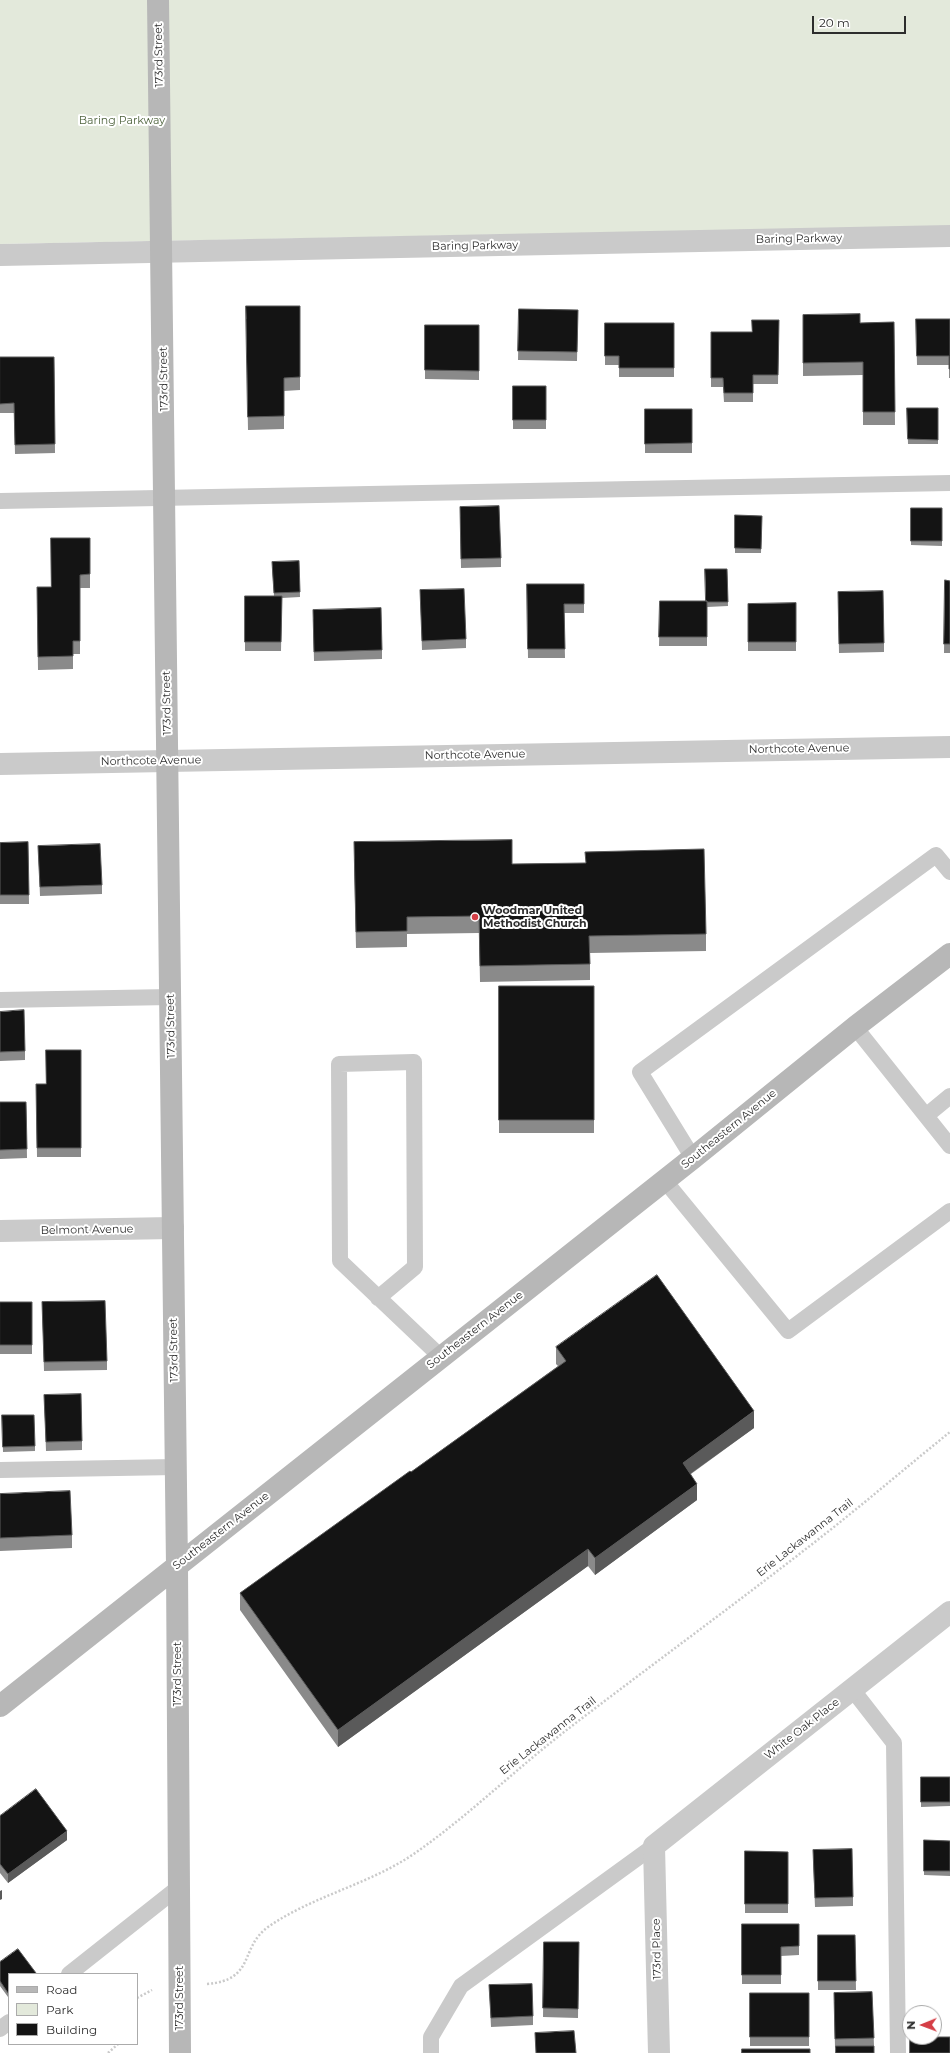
<!DOCTYPE html>
<style>
body{margin:0}
#map{position:relative;width:950px;height:2053px;overflow:hidden;background:#fff;font-family:Montserrat,sans-serif}
canvas{display:block}
.legend{position:absolute;left:8px;top:1973px;width:130px;height:72px;box-sizing:border-box;background:#fff;border:1px solid #ababab;margin:0;padding:5px 7px;list-style:none;font-size:12px;color:#2d2d2d}
.legend li{display:flex;align-items:center;gap:8px;height:20px}
.legend b{width:20px;border:1px solid #ababab}
.north{position:absolute;left:902px;top:2005px;width:40px;height:40px;box-sizing:border-box;background:#fff;border:1px solid #ababab;border-radius:50%;rotate:269deg;font-size:11px;font-weight:700;line-height:16px;text-align:center;color:#2d2d2d}
.north::after{content:'';display:block;margin:auto;width:14px;height:18px;background:#d53e46;clip-path:polygon(50% 0,100% 100%,50% 72%,0 100%)}
.scale{position:absolute;left:812px;top:16px;width:94px;height:18px;box-sizing:border-box;border:2px solid #2d2d2d;border-top:0;padding-left:5px;font-size:12px;line-height:14px;white-space:nowrap;color:#2d2d2d;-webkit-text-stroke:3px #fff;paint-order:stroke}
</style>
<div id="map">
<canvas width="950" height="2053"></canvas>
<ul class="legend">
<li><b style="height:5px;background:#b7b7b7"></b>Road</li>
<li><b style="height:11px;background:#e3e9db"></b>Park</li>
<li><b style="height:11px;background:#141414"></b>Building</li>
</ul>
<div class="north">N</div>
<div class="scale">20 m</div>
</div>
<script>
const ctx = document.querySelector('canvas').getContext('2d');
ctx.lineJoin = 'round';
function fillPath(path, color) {
  ctx.fillStyle = color;
  ctx.fill(path, 'evenodd');
}
function trace(path, color, width, dash) {
  ctx.strokeStyle = color;
  ctx.lineWidth = width;
  ctx.lineCap = dash ? 'butt' : 'round';
  ctx.setLineDash(dash || []);
  ctx.stroke(path);
}
function write(font, color, halo, rows, align = 'center') {
  ctx.font = font + ' Montserrat,sans-serif';
  ctx.lineWidth = 4;
  ctx.setLineDash([]);
  ctx.textBaseline = 'middle';
  ctx.strokeStyle = halo;
  ctx.fillStyle = color;
  for (const [text, x, y, turn = 0] of rows) {
    ctx.save();
    ctx.translate(x, y);
    ctx.rotate((+turn || 0) * Math.PI / 180);
    ctx.textAlign = isNaN(turn) ? turn : align;
    if (halo) ctx.strokeText(text, 0, 0);
    ctx.fillText(text, 0, 0);
    ctx.restore();
  }
}
fillPath(new Path2D(`
 M0,0H950V226L0,244Z`), '#e3e9db');
trace(new Path2D(`
 M207,1984C256,1980 239,1948 268,1927C314,1895 372,1884 418,1851C469,1815 515,1770 564,1732C646,1669 730,1608 811,1545C859,1508 904,1469 950,1432
 M137,1998L152,1990
 M108,2053L118,2044`), '#cacaca', 2.5, [2, 2]);
trace(new Path2D(`
 M0,501L950,483
 M0,1000L171,997
 M855,1027L950,1146
 M927,1115L950,1096
 M693,1158L640,1072L936,855L950,872
 M665,1181L788,1331L950,1211
 M378,1298L415,1267L414,1062L339,1064L340,1261L441,1357
 M0,1470L176,1467
 M852,1689L894,1743L898,2053
 M69,1974L179,1887
 M0,2029L9,2022
 M431,2053V2037L461,1986L654,1846`), '#cacaca', 16);
trace(new Path2D(`
 M0,255L950,236
 M0,764L950,747
 M0,1231L173,1228
 M659,2053L654,1846L950,1612`), '#cacaca', 22);
trace(new Path2D(`
 M158,0L177,1566L180,2053
 M0,1706L693,1158L855,1027L950,954`), '#b7b7b7', 22);
fillPath(new Path2D(`
 M300,306V390L284,391V429L248,430L246,319Z
 M519,309L578,310L577,361L518,360Z
 M803,315L860,323L894,322L895,425H863V375L803,376Z
 M916,319H950V378H949V365H917Z
 M779,320L778,384H753V402H724L723,387H711V332H752Z
 M605,323H674V377H619V365H605Z
 M425,325H479V380L425,379Z
 M0,357H54L55,453L15,454L14,413H0Z
 M513,386H546V429H513Z
 M907,408H938V444H908Z
 M645,409H692V453H645Z
 M911,508H942V546L911,545Z
 M735,515L762,516L761,553H735Z
 M460,516L501,558V567L461,568Z
 M90,538V588H80V654H73V669L38,670L37,587H51Z
 M299,561L300,597L282,598L281,651H245V596H274L272,567Z
 M727,569L728,606L707,607V646H659L660,601H706Z
 M945,580L950,581V653H944Z
 M527,584H584V613H564L565,658H528Z
 M420,590L466,639V648L422,650Z
 M838,601L884,643V652L839,653Z
 M796,603V651H748V604Z
 M313,619L382,650V659L314,661Z
 M28,842L29,904H0V843Z
 M38,846L102,885V894L40,896Z
 M354,859L512,864L706,934V951L590,953V980L480,982L479,933L407,934V947L356,948Z
 M499,986H594V1133H499Z
 M0,1012L25,1051V1060L0,1061Z
 M81,1050V1157H37L36,1084H46Z
 M0,1102H26L27,1158L0,1159Z
 M0,1302H32V1354H0Z
 M42,1302L107,1361V1370L44,1371Z
 M556,1347L754,1428L691,1474L697,1500L595,1575L588,1566L338,1747L240,1610V1593L411,1472L558,1366L556,1364Z
 M44,1395L82,1441V1450L46,1451Z
 M2,1415L35,1446V1451L3,1452Z
 M0,1494L72,1535V1548L0,1551Z
 M921,1777H950V1806L921,1807Z
 M0,1816L67,1840L8,1883L0,1873Z
 M924,1840L950,1841V1876L924,1875Z
 M745,1851L788,1852V1913H745Z
 M813,1860L853,1897V1906L815,1907Z
 M742,1924H799V1955L781,1956V1984H742Z
 M818,1935H855L856,1990H818Z
 M544,1942H579L578,2018L543,2017Z
 M0,1962L36,1974H9V1997H8L0,1986Z
 M489,1985L533,2016V2025L491,2027Z
 M872,1992L874,2046L835,2048L834,2002Z
 M750,1993H809V2046H750Z`), '#8a8a8a');
fillPath(new Path2D(`
 M754,1411V1428L683,1479V1463Z
 M697,1484V1500L595,1575V1558Z
 M588,1549V1566L338,1747V1730Z
 M67,1831V1840L8,1883V1874Z
 M2,1890V1899L0,1900V1891Z`), '#5a5a5a');
const building = new Path2D(`
 M246,306H300V377L284,378V416L248,417Z
 M519,309L578,310L577,352L518,351Z
 M860,314V323L894,322L895,412H863V362L803,363V315Z
 M916,319H950V369H949V356H917Z
 M752,320H779L778,375H753V393H724L723,378H711V332H752Z
 M605,323H674V368H619V356H605Z
 M425,325H479V371L425,370Z
 M0,357H54L55,444L15,445L14,403L0,404Z
 M513,386H546V420H513Z
 M907,408H938V440L908,439Z
 M645,409H692V443L645,444Z
 M499,506L501,558L461,559L460,507Z
 M911,508H942V541H911Z
 M735,515L762,516L761,549L735,548Z
 M51,538H90V574L80,575V641H73V656L38,657L37,587H51Z
 M299,561L300,592L274,593L272,562Z
 M705,569H727L728,602H707V601H706Z
 M945,580L950,581V644H944Z
 M527,584H584V604H564L565,649H528Z
 M464,589L466,639L422,641L420,590Z
 M883,591L884,643L839,644L838,592Z
 M245,596H282L281,642H245Z
 M660,601H707V637H659Z
 M796,603V642H748V604Z
 M381,608L382,650L314,652L313,610Z
 M512,840V864L586,863L585,852L704,849L706,934L589,936L590,964L480,966L479,916L407,917V931L356,932L354,842Z
 M28,842L29,895H0V843Z
 M100,844L102,885L40,887L38,846Z
 M499,986H594V1120H499Z
 M24,1010L25,1051L0,1052V1012Z
 M46,1050H81V1148H37L36,1084H46Z
 M0,1102H26L27,1149L0,1150Z
 M657,1275L754,1411L683,1463L697,1484L595,1558L588,1549L338,1730L240,1593L410,1471L411,1472L566,1361L556,1347Z
 M105,1301L107,1361L44,1362L42,1302Z
 M0,1302H32V1345H0Z
 M81,1394L82,1441L46,1442L44,1395Z
 M2,1415H34L35,1446L3,1447Z
 M70,1491L72,1535L0,1538V1494Z
 M921,1777H950V1802H921Z
 M36,1789L67,1831L8,1874L0,1864V1816Z
 M924,1840L950,1841V1871H924Z
 M852,1849L853,1897L815,1898L813,1850Z
 M745,1851L788,1852V1904H745Z
 M742,1924H799V1946L781,1947V1975H742Z
 M818,1935H855L856,1981H818Z
 M544,1942H579L578,2009L543,2008Z
 M18,1949L36,1973L34,1974H9V1992L8,1993L0,1981V1962Z
 M532,1984L533,2016L491,2018L489,1985Z
 M872,1992L874,2038L835,2039L834,1993Z
 M750,1993H809V2037H750Z
 M574,2031L576,2053H536L535,2033Z
 M910,2037H950V2053H910Z
 M836,2046H874V2053H836Z
 M742,2049H810V2053H742Z`);
fillPath(building, '#141414');
trace(building, '#5a5a5a', 1);
for (const [x, y, r, color] of [
 [475,917,4,"#d53e46"]
]) {
  const dot = new Path2D();
  dot.arc(x, y, r, 0, 2 * Math.PI);
  ctx.fillStyle = color;
  ctx.fill(dot);
  trace(dot, '#fff', 1.5);
}
write('11px', '#2d2d2d', '#fff', [
 ["173rd Street",159,55,-91],
 ["Baring Parkway",799,239,-1],
 ["Baring Parkway",475,246,-1],
 ["173rd Street",164,379,-91],
 ["173rd Street",167,703,-91],
 ["Northcote Avenue",799,749,-1],
 ["Northcote Avenue",475,755,-1],
 ["Northcote Avenue",151,761,-1],
 ["173rd Street",171,1026,-91],
 ["Southeastern Avenue",729,1129,-39],
 ["Belmont Avenue",87,1230,-1],
 ["Southeastern Avenue",475,1330,-38],
 ["173rd Street",174,1350,-91],
 ["Southeastern Avenue",221,1531,-38],
 ["Erie Lackawanna Trail",805,1538,-38],
 ["173rd Street",178,1674,-90],
 ["White Oak Place",802,1729,-38],
 ["Erie Lackawanna Trail",548,1736,-38],
 ["173rd Place",657,1949,-91],
 ["173rd Street",180,1998,-90]
]);
write('11px', '#4f643e', '#fff', [
 ["Baring Parkway",122,121]
]);
write('bold 11px', '#2d2d2d', '#fff', [
 ["Woodmar United",483,911],
 ["Methodist Church",483,924]
], 'left');
</script>
